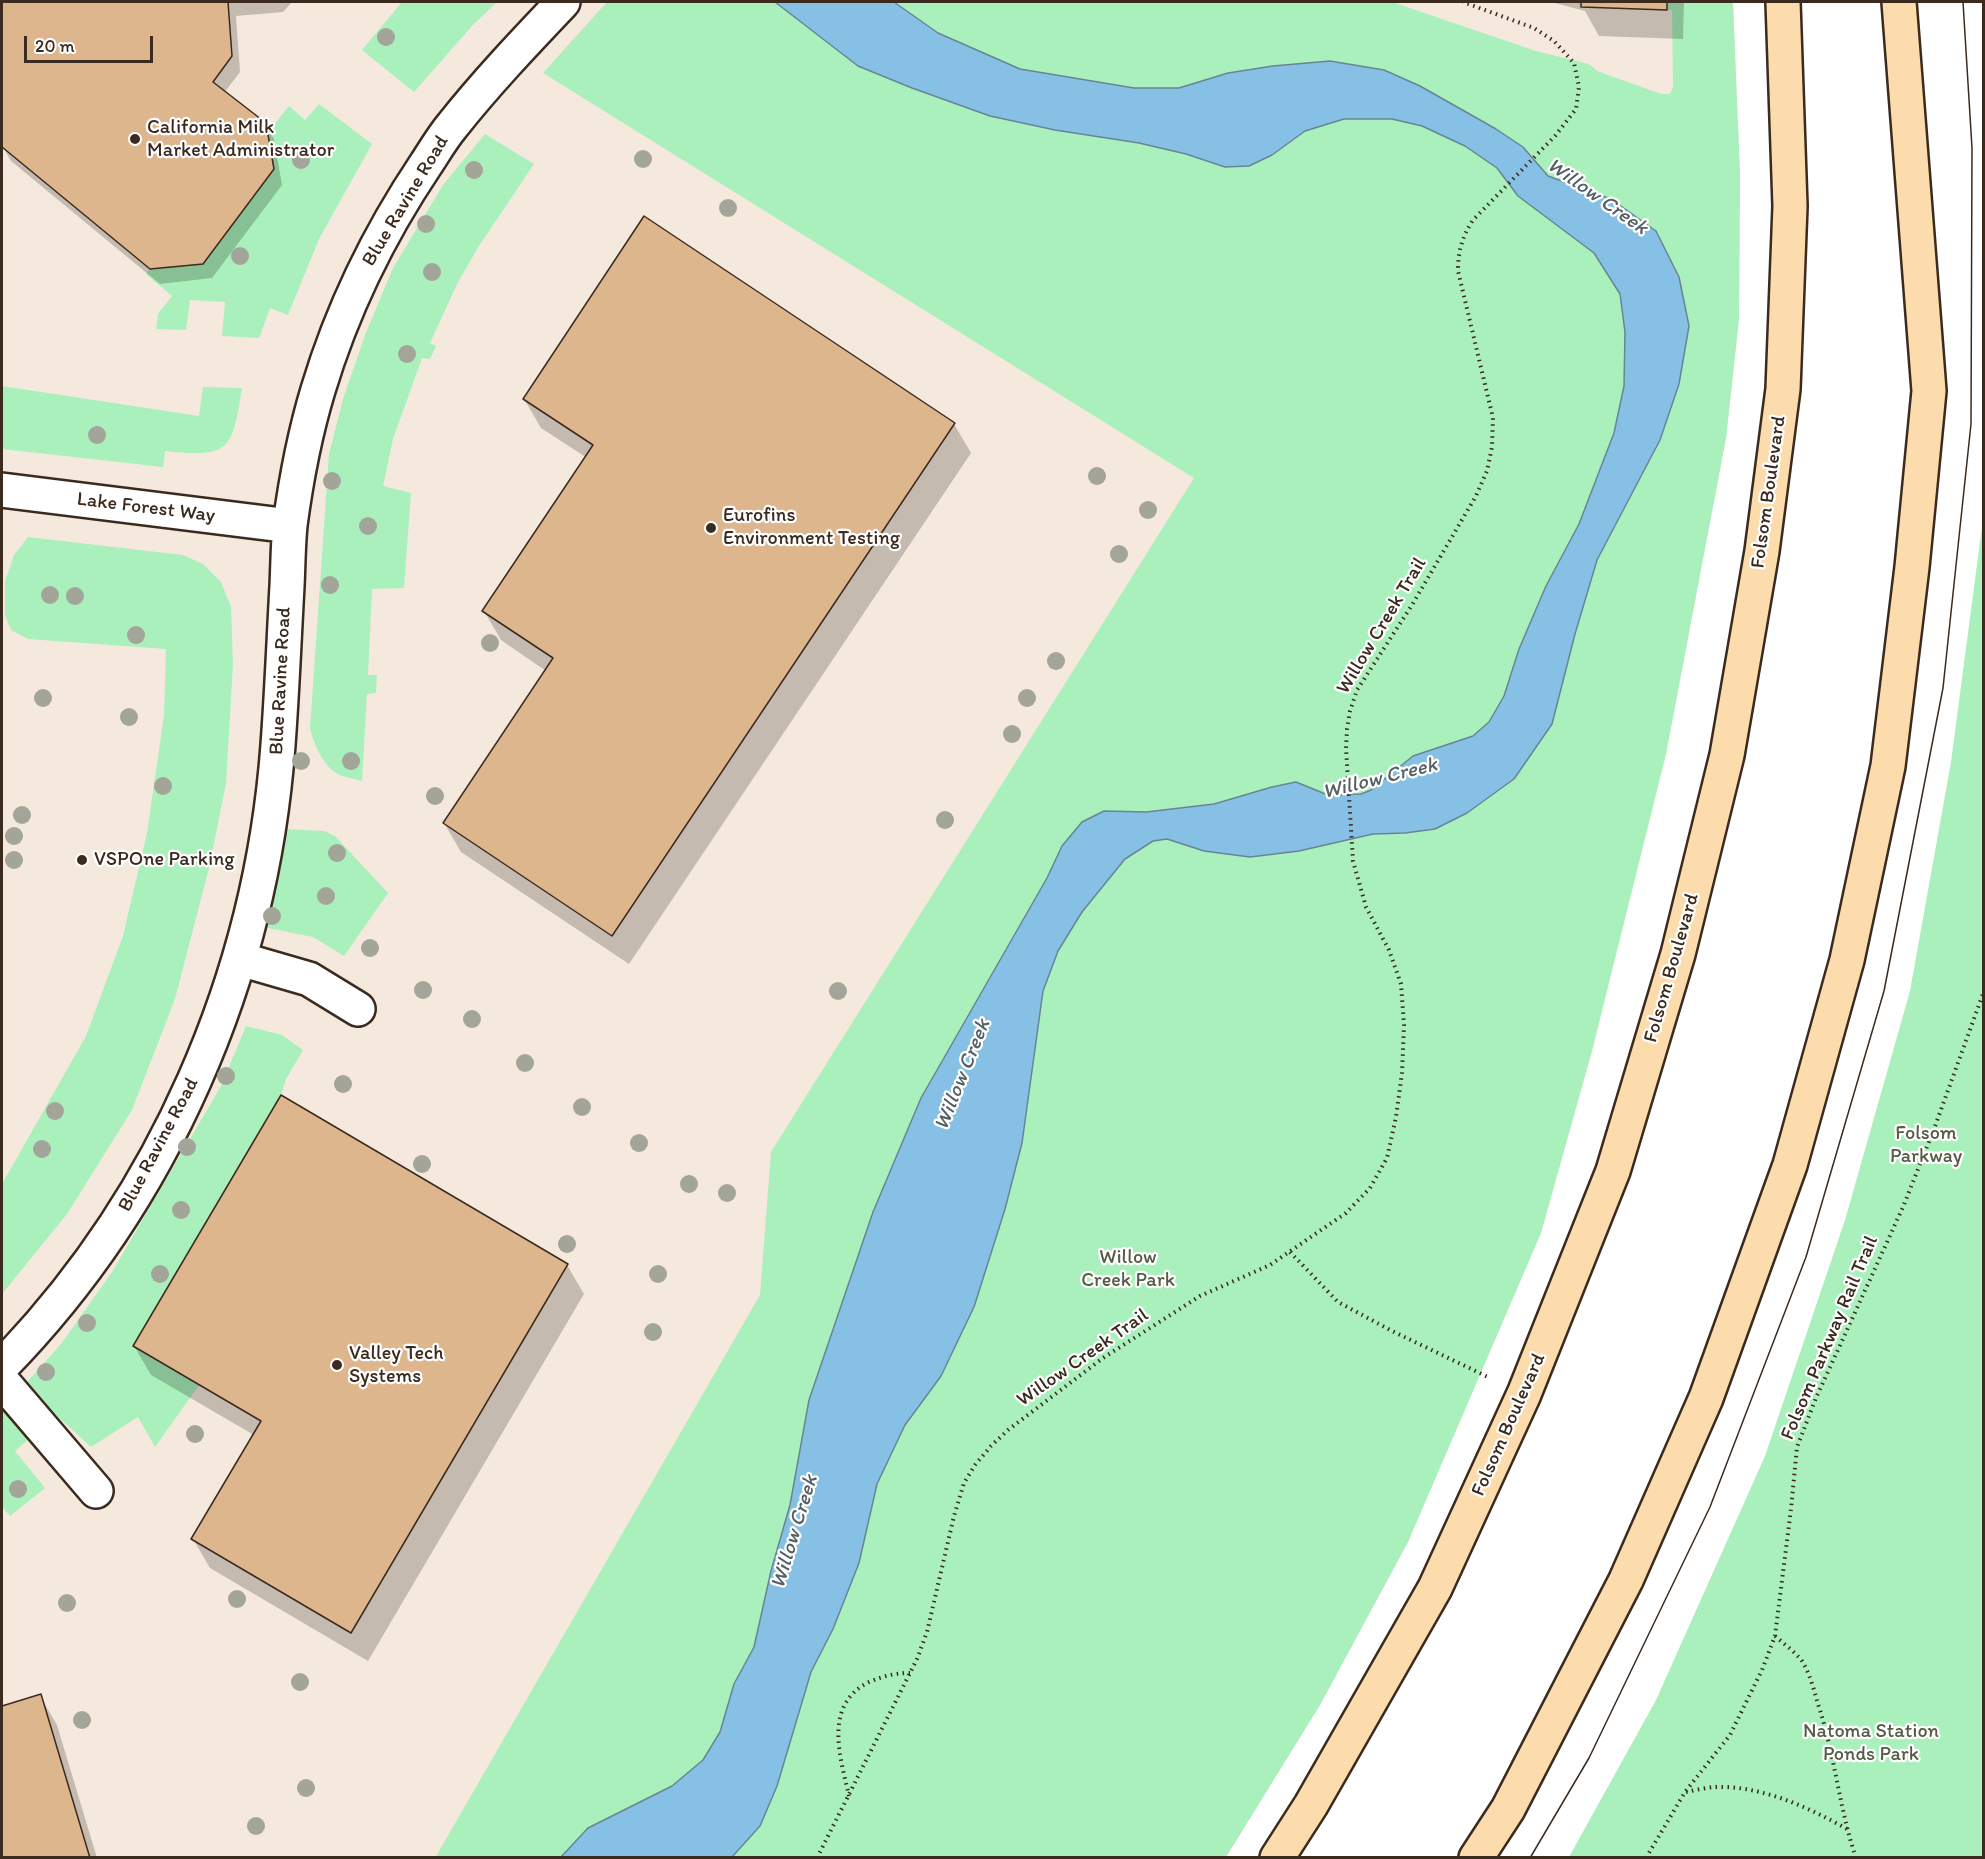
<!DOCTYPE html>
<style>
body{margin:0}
#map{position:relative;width:1985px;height:1859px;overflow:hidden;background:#fff;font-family:Itim,sans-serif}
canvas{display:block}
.frame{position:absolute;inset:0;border:3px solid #3b2a1e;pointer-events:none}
.scale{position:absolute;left:24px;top:36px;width:129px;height:27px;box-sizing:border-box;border:3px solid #3b2a1e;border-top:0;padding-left:8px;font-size:18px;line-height:21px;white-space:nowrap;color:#3b2a1e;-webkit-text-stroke:4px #fff;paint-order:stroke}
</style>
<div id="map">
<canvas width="1985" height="1859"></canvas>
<div class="frame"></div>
<div class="scale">20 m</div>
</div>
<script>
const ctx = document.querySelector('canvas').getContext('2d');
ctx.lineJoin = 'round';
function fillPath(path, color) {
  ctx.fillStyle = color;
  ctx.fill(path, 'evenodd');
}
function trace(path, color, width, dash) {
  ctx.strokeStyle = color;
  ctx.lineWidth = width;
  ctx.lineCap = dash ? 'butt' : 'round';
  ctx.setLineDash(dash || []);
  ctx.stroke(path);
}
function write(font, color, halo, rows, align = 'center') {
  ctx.font = font + ' Itim,sans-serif';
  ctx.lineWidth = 4.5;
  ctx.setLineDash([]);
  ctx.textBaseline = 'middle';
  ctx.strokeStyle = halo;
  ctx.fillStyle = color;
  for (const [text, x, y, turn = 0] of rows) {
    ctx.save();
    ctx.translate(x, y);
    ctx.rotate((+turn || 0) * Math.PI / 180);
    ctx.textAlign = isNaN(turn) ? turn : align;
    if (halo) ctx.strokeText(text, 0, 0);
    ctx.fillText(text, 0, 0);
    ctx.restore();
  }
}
fillPath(new Path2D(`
 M2,2H1733L1740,175L1739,319L1726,438L1666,754L1592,1051L1541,1233L1408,1542L1320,1705L1226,1857L2,1858Z`), '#f5e9dd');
fillPath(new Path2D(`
 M402,2H497L472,26L414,92L362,50Z
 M607,2H1392L1536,51L1589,64L1597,71L1661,94H1670L1673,87L1672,10H1667V2H1733L1740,175L1739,319L1726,438L1666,754L1592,1051L1541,1233L1408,1542L1320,1705L1226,1857L435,1858L760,1295L771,1152L1194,478L543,73Z
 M319,104L372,144L319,239L288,315L270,308L259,338L222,336L225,302L190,300L186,330L156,329L158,314L172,296L146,274L150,269L203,264L274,169L268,132L289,106L305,120Z
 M485,134L534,164L479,246L458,282L430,343L436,346L430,359L422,358L393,439L383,486L411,493L404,588L372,589L368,675H377L376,693L367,694L362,781C355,779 348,778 342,776C324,769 314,745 310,728L329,454L343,399L365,335L393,268L443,185Z
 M2,386L199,416L203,387L242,388C232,450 231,458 165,451L163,467L2,449Z
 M1983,519V1857H1569L1656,1700L1765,1456L1845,1220L1910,991L1951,762Z
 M28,537L183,555L203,564L221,582L231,607L233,664L226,783L209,868L175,999L132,1110L67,1214L2,1294V1184L86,1036L123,936L147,833L164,715L166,649L28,639L11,630L5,615V581L14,555Z
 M285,829L324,831L335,836L388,893L344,956L313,937L268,928L276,889Z
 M246,1026L282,1035L303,1050L286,1079L281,1095L133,1346L199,1385L155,1447L138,1417L91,1447L56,1415L15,1451L45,1488L10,1516L2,1507V1410L61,1344L112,1272L221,1086Z`), '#aaf0bc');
const water = new Path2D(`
 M775,2H894L938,33L1020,69L1134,88H1179L1228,73L1273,66L1330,61L1384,70L1420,86L1496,129L1523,147L1548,176L1611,199L1656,231L1679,277L1689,326L1679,384L1660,440L1597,560L1575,634L1552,724L1514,779L1467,813L1435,829L1405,833L1373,834L1299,851L1250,857L1204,851L1167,839L1153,841L1125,859L1082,912L1058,951L1043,991L1022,1143L1005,1209L974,1307L941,1376L905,1425L877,1484L859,1563L833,1629L811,1672L777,1786L760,1826L732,1857H561L588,1828L672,1786L703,1760L720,1732L734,1684L754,1647L771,1571L790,1505L809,1400L873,1212L921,1098L1047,878L1062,846L1082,822L1104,811L1146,812L1214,804L1272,787L1296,782L1328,795L1361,794L1371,790L1413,756L1473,736L1489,722L1504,696L1519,649L1546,586L1579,524L1614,433L1624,386L1625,332L1620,294L1594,253L1518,196L1497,168L1465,146L1422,126L1392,119H1344L1305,131L1272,155L1249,166L1225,167L1186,154L1139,143L1055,130L990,116L912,88L858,66Z`);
fillPath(water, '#86c1e5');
trace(water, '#688595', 1.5);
fillPath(new Path2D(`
 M2,2H292L283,12L236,16L240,72L224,93L265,124L274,139L282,185L212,278L160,284L11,161L2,145Z
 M1551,2H1684L1683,39L1599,36L1585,11Z
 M645,219L954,424L971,453L629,964L461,852L444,823L546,671L501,640L484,611L587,458L541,428L524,399Z
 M567,1265L584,1294L368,1661L210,1568L193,1539L254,1435L151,1375L134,1346Z
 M40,1696L57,1725L97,1858H2V1707Z`), '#0003');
const building = new Path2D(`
 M2,2H228L232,56L213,82L266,123L274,169L203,264L150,269L2,147Z
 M1581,2H1667V10L1581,7Z
 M644,216L955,423L612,936L443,823L553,658L482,611L593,445L523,399Z
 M281,1095L568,1264L351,1633L191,1539L261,1421L133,1346Z
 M41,1694L90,1858H2V1706Z`);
fillPath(building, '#deb68e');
trace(building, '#3b2a1e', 1.5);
const minor = new Path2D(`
 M2,490L290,526
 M240,959L309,979L358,1009
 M2,1366C164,1200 261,977 278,745C282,692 284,639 287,586C288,565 288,545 290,525C296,480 305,433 318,390C342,310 379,234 426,164C434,152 442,138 452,126C486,83 525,42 563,2
 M2,1381L96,1491`);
const major = new Path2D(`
 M1277,1858L1311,1805L1435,1588L1524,1394L1613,1171L1678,954L1727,755L1762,551L1783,389L1790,206L1783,2
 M1476,1858L1508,1809L1626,1580L1706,1398L1790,1165L1847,960L1888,766L1912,567L1929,391L1899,2`);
trace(minor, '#3b2a1e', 38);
trace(major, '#3b2a1e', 38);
trace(new Path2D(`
 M1290,1252L1338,1302L1392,1331L1488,1377
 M1775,1636C1784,1644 1794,1651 1802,1661C1810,1674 1814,1690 1818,1704C1835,1755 1839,1808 1856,1858
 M1686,1792C1695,1790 1705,1788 1714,1787C1760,1785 1808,1807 1847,1829
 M849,1796C840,1756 823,1705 869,1682C883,1676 895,1673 910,1673
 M817,1858L917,1659L927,1632L954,1516L964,1483L975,1465L991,1446L1008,1430L1103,1358L1200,1296L1270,1265L1346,1213L1370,1188L1387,1158L1396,1117L1402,1073L1404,1025L1401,984L1389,950L1366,907L1353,861L1346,748L1347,729L1350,711L1357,690L1412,605L1476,496L1487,471L1492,447L1493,418L1458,271C1458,251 1462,237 1473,220L1555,136L1576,109L1579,87L1574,63L1554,41L1534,28L1463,2
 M1646,1858L1685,1792L1730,1735L1762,1670L1775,1636L1791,1509L1797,1447L1816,1398L1903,1207L1934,1129L1984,991`), '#3b2a1e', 4, [1.5, 4.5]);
trace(minor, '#fff', 33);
trace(major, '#fcdcac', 33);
trace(new Path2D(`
 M1530,1858L1589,1758L1710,1507L1806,1257L1884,991L1943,688L1971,424L1972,148L1963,2`), '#3b2a1e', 1.5);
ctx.fillStyle = '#a3a599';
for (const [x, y] of [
 [386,37],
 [643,159],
 [301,160],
 [474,170],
 [728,208],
 [426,224],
 [240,256],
 [432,272],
 [407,354],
 [97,435],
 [1097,476],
 [332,481],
 [1148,510],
 [368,526],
 [1119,554],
 [330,585],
 [50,595],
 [75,596],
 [136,635],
 [490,643],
 [1056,661],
 [43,698],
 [1027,698],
 [129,717],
 [1012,734],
 [301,761],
 [351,761],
 [163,786],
 [435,796],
 [22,815],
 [945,820],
 [14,836],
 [337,853],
 [14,860],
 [326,896],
 [272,916],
 [370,948],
 [423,990],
 [838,991],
 [472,1019],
 [525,1063],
 [226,1076],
 [343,1084],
 [582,1107],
 [55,1111],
 [639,1143],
 [187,1147],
 [42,1149],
 [422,1164],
 [689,1184],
 [727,1193],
 [181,1210],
 [567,1244],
 [160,1274],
 [658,1274],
 [87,1323],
 [653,1332],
 [46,1372],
 [195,1434],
 [18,1489],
 [237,1599],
 [67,1603],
 [300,1682],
 [82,1720],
 [306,1788],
 [256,1826]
]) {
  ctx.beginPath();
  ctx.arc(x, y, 9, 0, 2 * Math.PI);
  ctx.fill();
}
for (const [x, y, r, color] of [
 [135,139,6,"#3b2a1e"],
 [711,528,6,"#3b2a1e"],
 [82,860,6,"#3b2a1e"],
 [337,1365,6,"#3b2a1e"]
]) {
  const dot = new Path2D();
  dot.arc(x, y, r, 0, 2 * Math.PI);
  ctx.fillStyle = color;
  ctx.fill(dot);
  trace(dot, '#fff', 2);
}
write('20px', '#3b2a1e', '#fff', [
 ["California Milk",147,128],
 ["Market Administrator",147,151],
 ["Eurofins",723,516],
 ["Environment Testing",723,539],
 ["VSPOne Parking",94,860],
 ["Valley Tech",349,1354],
 ["Systems",349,1377]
], 'left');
write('20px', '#3b2a1e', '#fff', [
 ["Blue Ravine Road",406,201,-59],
 ["Folsom Boulevard",1769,492,-82],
 ["Lake Forest Way",146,508,7],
 ["Willow Creek Trail",1382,626,-59],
 ["Blue Ravine Road",281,681,-87],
 ["Folsom Boulevard",1672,968,-74],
 ["Blue Ravine Road",159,1145,-62],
 ["Folsom Parkway Rail Trail",1830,1338,-67],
 ["Willow Creek Trail",1083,1358,-35],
 ["Folsom Boulevard",1509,1425,-66]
]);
write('20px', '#575c46', '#fff', [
 ["Folsom",1926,1134],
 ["Parkway",1926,1157],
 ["Willow",1128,1258],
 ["Creek Park",1128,1281],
 ["Natoma Station",1871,1732],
 ["Ponds Park",1871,1755]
]);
write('italic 21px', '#555f64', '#fff', [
 ["Willow Creek",1597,197,35],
 ["Willow Creek",1380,779,-14],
 ["Willow Creek",963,1075,-68],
 ["Willow Creek",795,1532,-73]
]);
</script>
